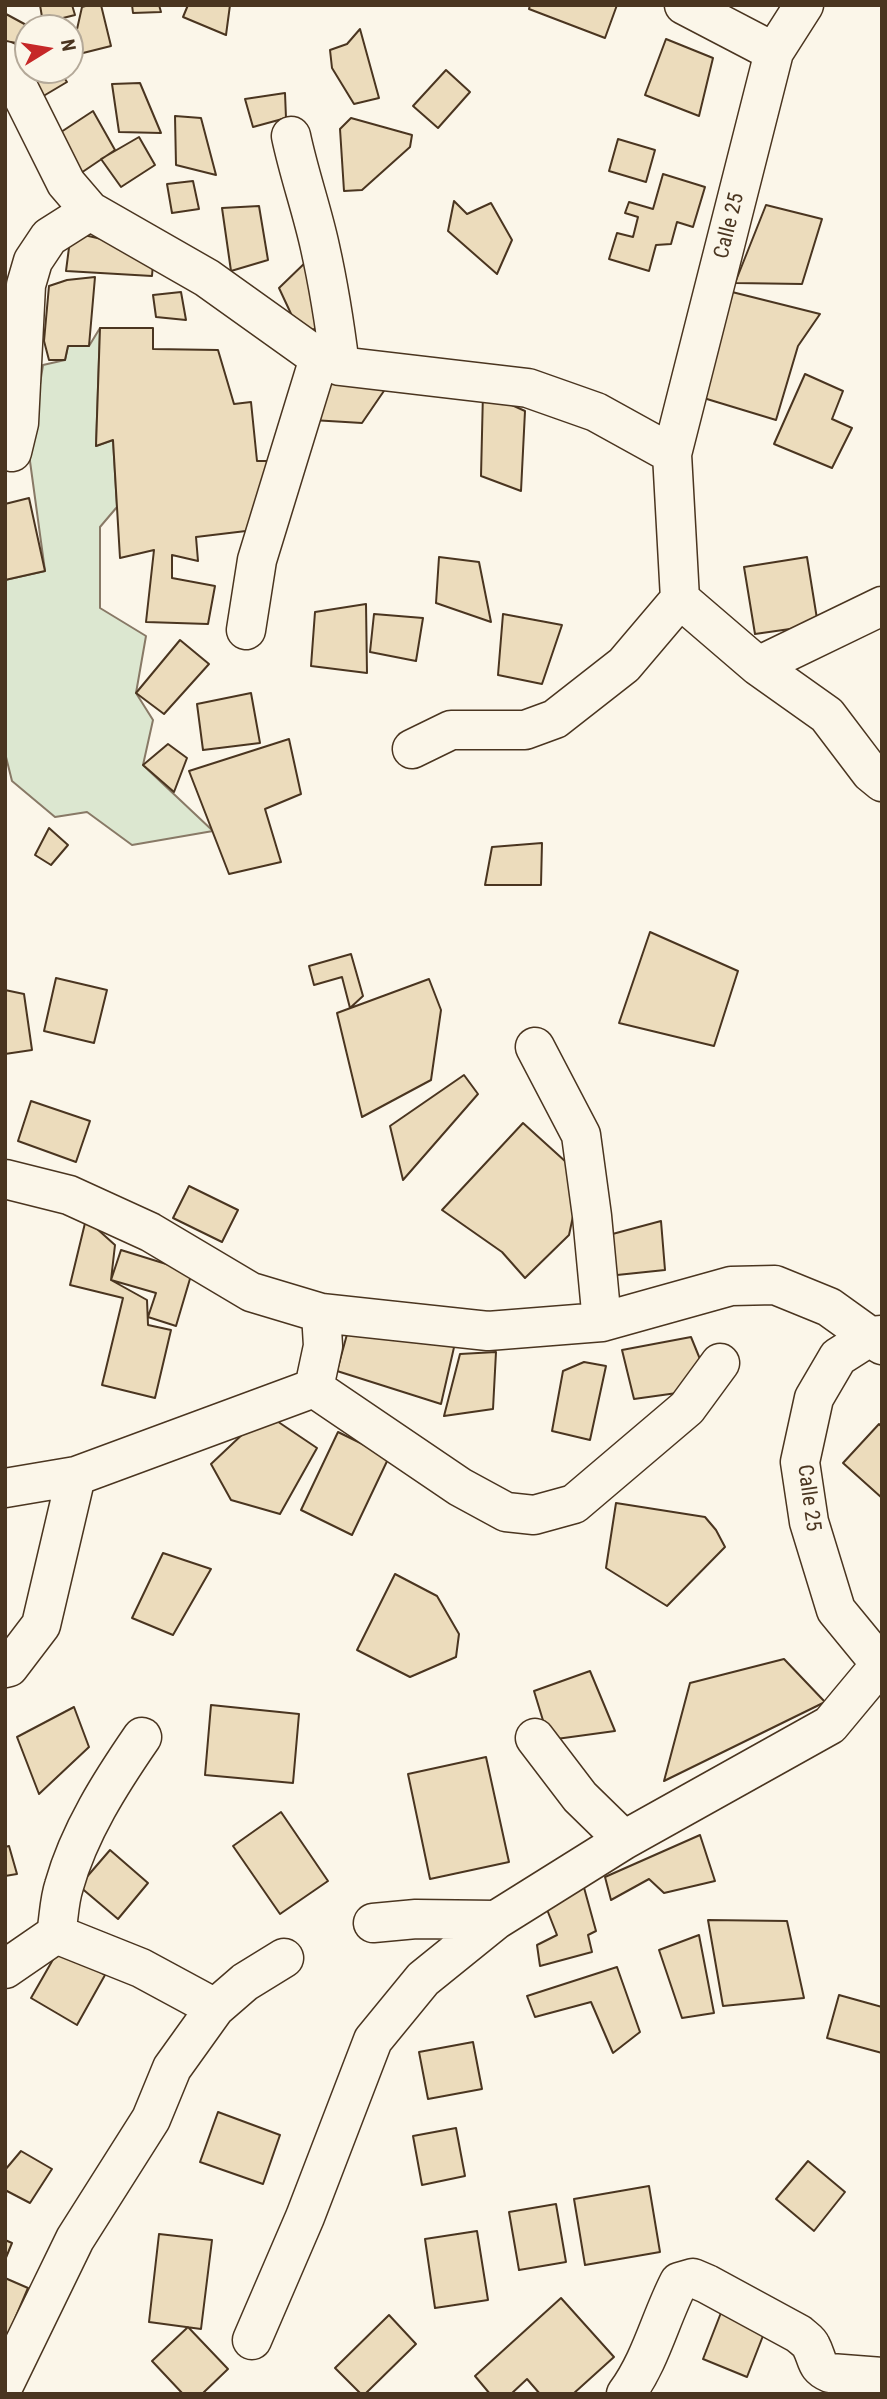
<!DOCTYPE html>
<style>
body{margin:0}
#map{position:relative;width:887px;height:2399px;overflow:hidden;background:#fbf6e9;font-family:"Roboto Condensed",sans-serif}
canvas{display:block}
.frame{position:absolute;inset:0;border:7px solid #4a3520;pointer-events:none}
.north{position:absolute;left:14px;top:14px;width:70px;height:70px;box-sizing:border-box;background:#fbf6e9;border:2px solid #b4a999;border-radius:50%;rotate:79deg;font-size:19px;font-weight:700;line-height:28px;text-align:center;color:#4a3520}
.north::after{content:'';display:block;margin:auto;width:24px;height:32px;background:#c62828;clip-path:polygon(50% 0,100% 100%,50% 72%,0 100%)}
</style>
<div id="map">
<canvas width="887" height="2399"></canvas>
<div class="frame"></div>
<div class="north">N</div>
</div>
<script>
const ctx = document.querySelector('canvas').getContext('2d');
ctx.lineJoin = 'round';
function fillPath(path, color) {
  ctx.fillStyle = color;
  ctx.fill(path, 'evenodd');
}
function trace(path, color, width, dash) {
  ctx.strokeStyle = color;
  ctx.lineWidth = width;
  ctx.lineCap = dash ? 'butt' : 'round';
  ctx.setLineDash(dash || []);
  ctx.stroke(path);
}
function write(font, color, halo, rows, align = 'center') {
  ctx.font = font + ' "Roboto Condensed",sans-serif';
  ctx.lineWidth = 5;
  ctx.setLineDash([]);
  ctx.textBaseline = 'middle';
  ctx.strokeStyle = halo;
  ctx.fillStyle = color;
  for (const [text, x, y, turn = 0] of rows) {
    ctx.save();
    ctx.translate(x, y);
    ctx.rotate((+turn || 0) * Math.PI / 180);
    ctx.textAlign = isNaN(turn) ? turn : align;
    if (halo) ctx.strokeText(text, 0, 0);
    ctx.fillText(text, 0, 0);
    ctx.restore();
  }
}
const green = new Path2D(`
 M100,328L96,446L113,440L117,507L100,527V608L146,636L136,693L153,720L143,765L213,831L132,845L87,812L55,817L12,781L5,753V580L45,571L29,454L43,365L65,360L68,346H89Z`);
fillPath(green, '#dce7d0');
trace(green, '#887966', 2);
const building = new Path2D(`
 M40,5H72L75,15L43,23Z
 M89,5H101L111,46L71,56L82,7Z
 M132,5H159L161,12L133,13Z
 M188,5H230L226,35L183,17Z
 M530,5H617L605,38L529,9Z
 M6,14L30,27L56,28H28V45L5,41Z
 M360,29L379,98L354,104L332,68L330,50L347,44Z
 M666,39L713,58L699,116L645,95Z
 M33,70H59L67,82L35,101L21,78Z
 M446,70L470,92L438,128L413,106Z
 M140,83L161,133L119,132L112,84Z
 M285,93L286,118L253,127L245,99Z
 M93,111L115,150L78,175L55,136Z
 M175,116L201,118L216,175L176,165Z
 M351,118L412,135L410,147L362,190L344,191L340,129Z
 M139,137L155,165L121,187L101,159Z
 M618,139L655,150L646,182L609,171Z
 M663,174L705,187L693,227L677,222L671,244L656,245L649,271L609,259L617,233L633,237L638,217L625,213L629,202L653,209Z
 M193,181L199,209L172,213L167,184Z
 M454,201L467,214L491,203L512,240L497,274L448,231Z
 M766,205L822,219L802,284L735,283Z
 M259,206L268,260L231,271L222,208Z
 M71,232L154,251L152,276L66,271Z
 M310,258L326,326L300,333L279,288Z
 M95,277L89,346H68L65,360H49L44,341L49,286L67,280Z
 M728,291L820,314L798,346L776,420L697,396Z
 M181,292L186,320L156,317L153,295Z
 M100,328H153V349L218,350L234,404L251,402L257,461H275L246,531L196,537L198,561L172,555V578L215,586L208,624L146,622L154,550L120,558L113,440L96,446Z
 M805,374L843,391L832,419L852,428L832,468L774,444Z
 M318,378L388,385L362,423L312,420Z
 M483,392L525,411L521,491L481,476Z
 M29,498L45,571L5,580V504Z
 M439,557L479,562L491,622L436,603Z
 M807,557L818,625L755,634L744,567Z
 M366,604L367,673L311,666L315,612Z
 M374,614L423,618L416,661L370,652Z
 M503,614L562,625L542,684L498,675Z
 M180,640L209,664L164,714L136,693Z
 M251,693L260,743L203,750L197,704Z
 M289,739L301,794L265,809L281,862L229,874L189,771Z
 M168,744L187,758L174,792L143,765Z
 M49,828L68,845L51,865L35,855Z
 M542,843L541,885H485L492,847Z
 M650,932L738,971L714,1046L619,1023Z
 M351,954L363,996L350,1008L342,977L314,985L309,966Z
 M56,978L107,990L94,1043L44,1031Z
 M429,979L441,1010L431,1080L362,1117L337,1013Z
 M5,990L24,994L32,1050L5,1054Z
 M464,1075L478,1094L403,1180L390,1126Z
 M31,1101L90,1121L76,1162L18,1141Z
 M523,1123L566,1162L575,1207L569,1235L525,1278L502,1252L442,1210Z
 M189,1186L238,1210L222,1242L173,1218Z
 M86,1219L115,1245L111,1280L147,1300L148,1325L171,1330L155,1398L102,1385L123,1298L70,1285Z
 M661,1221L665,1270L617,1275L605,1236Z
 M121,1250L192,1272L176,1326L148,1317L156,1293L111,1280Z
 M349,1327L455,1343L441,1404L337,1371Z
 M691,1337L702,1364L677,1393L634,1399L622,1350Z
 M496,1352L493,1409L444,1416L460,1354Z
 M584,1362L606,1366L590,1440L552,1431L563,1371Z
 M265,1413L317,1448L280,1514L231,1500L211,1464Z
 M879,1424L882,1427V1498L843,1463Z
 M338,1432L389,1457L352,1535L301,1510Z
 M616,1503L705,1517L716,1530L725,1547L667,1606L606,1568Z
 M163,1553L211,1569L173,1635L132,1618Z
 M395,1574L437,1596L459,1634L456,1657L410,1677L357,1650Z
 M784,1659L825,1702L664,1781L690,1683Z
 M590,1671L615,1731L549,1740L534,1691Z
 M211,1705L299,1714L293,1783L205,1775Z
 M74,1707L89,1747L39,1794L17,1737Z
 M486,1757L509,1862L430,1879L408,1774Z
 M281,1812L328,1881L280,1914L233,1846Z
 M700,1835L715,1881L664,1893L649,1879L611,1900L605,1877Z
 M9,1846L17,1874L5,1876V1847Z
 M110,1850L148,1883L118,1919L79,1886Z
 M583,1884L596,1931L588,1935L592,1952L540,1966L537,1945L557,1935L546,1907Z
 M708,1920L787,1921L804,1998L723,2006Z
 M699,1935L714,2013L682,2018L659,1950Z
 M59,1949L105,1975L77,2025L31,1998Z
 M617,1967L640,2032L613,2053L591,2002L535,2017L527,1996Z
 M839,1995L882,2007V2053L827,2038Z
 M473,2042L482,2089L428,2099L419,2052Z
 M218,2112L280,2135L263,2184L200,2162Z
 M456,2128L465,2176L422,2185L413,2136Z
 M21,2151L52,2169L30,2203L5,2190V2170Z
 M808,2161L845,2192L814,2231L776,2199Z
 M649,2186L660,2252L585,2265L574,2199Z
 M556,2204L566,2262L519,2270L509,2212Z
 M477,2231L488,2300L435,2308L425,2239Z
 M159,2234L212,2240L201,2329L149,2322Z
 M5,2240L12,2243L5,2260Z
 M5,2278L28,2288L8,2335L5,2333Z
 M561,2298L614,2357L573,2394H540L527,2379L511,2394H490L475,2376Z
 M724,2305L768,2323L747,2377L703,2359Z
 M389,2315L416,2344L365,2394H361L335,2368Z
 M188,2327L228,2369L202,2394H183L152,2361Z`);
fillPath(building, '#ecdcbc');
trace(building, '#4a3520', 2);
const minor = new Path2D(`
 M684,5L774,52
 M5,61L66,183L90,211L207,278L319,358L340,366L528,388L596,412L672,454L680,599L758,666L827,715L871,773L882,782
 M291,136C299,174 312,210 320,247C329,287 335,326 340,366
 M12,452L19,423L26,285L33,261L49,237L90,211
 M672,454L774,52L804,5
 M246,630L257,560L319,358
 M758,666L882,606
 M412,749L451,730H525L555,719L624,665L680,599
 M535,1047L581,1135L592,1216L602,1322
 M5,1179L69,1195L150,1232L251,1292L321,1313L488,1331L602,1322L731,1286L775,1285L829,1307L882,1345
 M882,1335L871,1336L838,1357L814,1398L800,1462L809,1522L836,1610L882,1666
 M314,1388L460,1487L506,1512L534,1515L574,1504L687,1408L720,1363
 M5,1488L76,1476L314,1388L323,1346L321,1313
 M5,1668L9,1667L41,1625L76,1476
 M535,1738L580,1797L624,1840
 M373,1923L416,1919L496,1920
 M56,1934C59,1918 59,1901 64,1886C79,1832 111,1782 142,1737
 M5,1969L56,1934L141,1968L215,2008
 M252,2340L305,2217L373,2040L423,1979L496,1920L624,1840L830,1725L880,1665
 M5,2383L75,2239L151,2119L172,2068L215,2008L245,1982L284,1958
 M626,2394C651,2360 660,2319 679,2282L693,2278L707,2284L799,2334C803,2338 809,2341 811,2346C818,2359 815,2367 830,2373L882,2377`);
trace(minor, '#4a3520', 41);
trace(minor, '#fbf6e9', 38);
write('21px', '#4a3520', '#fbf6e9', [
 ["Calle 25",730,226,-76],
 ["Calle 25",808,1498,82]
]);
</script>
